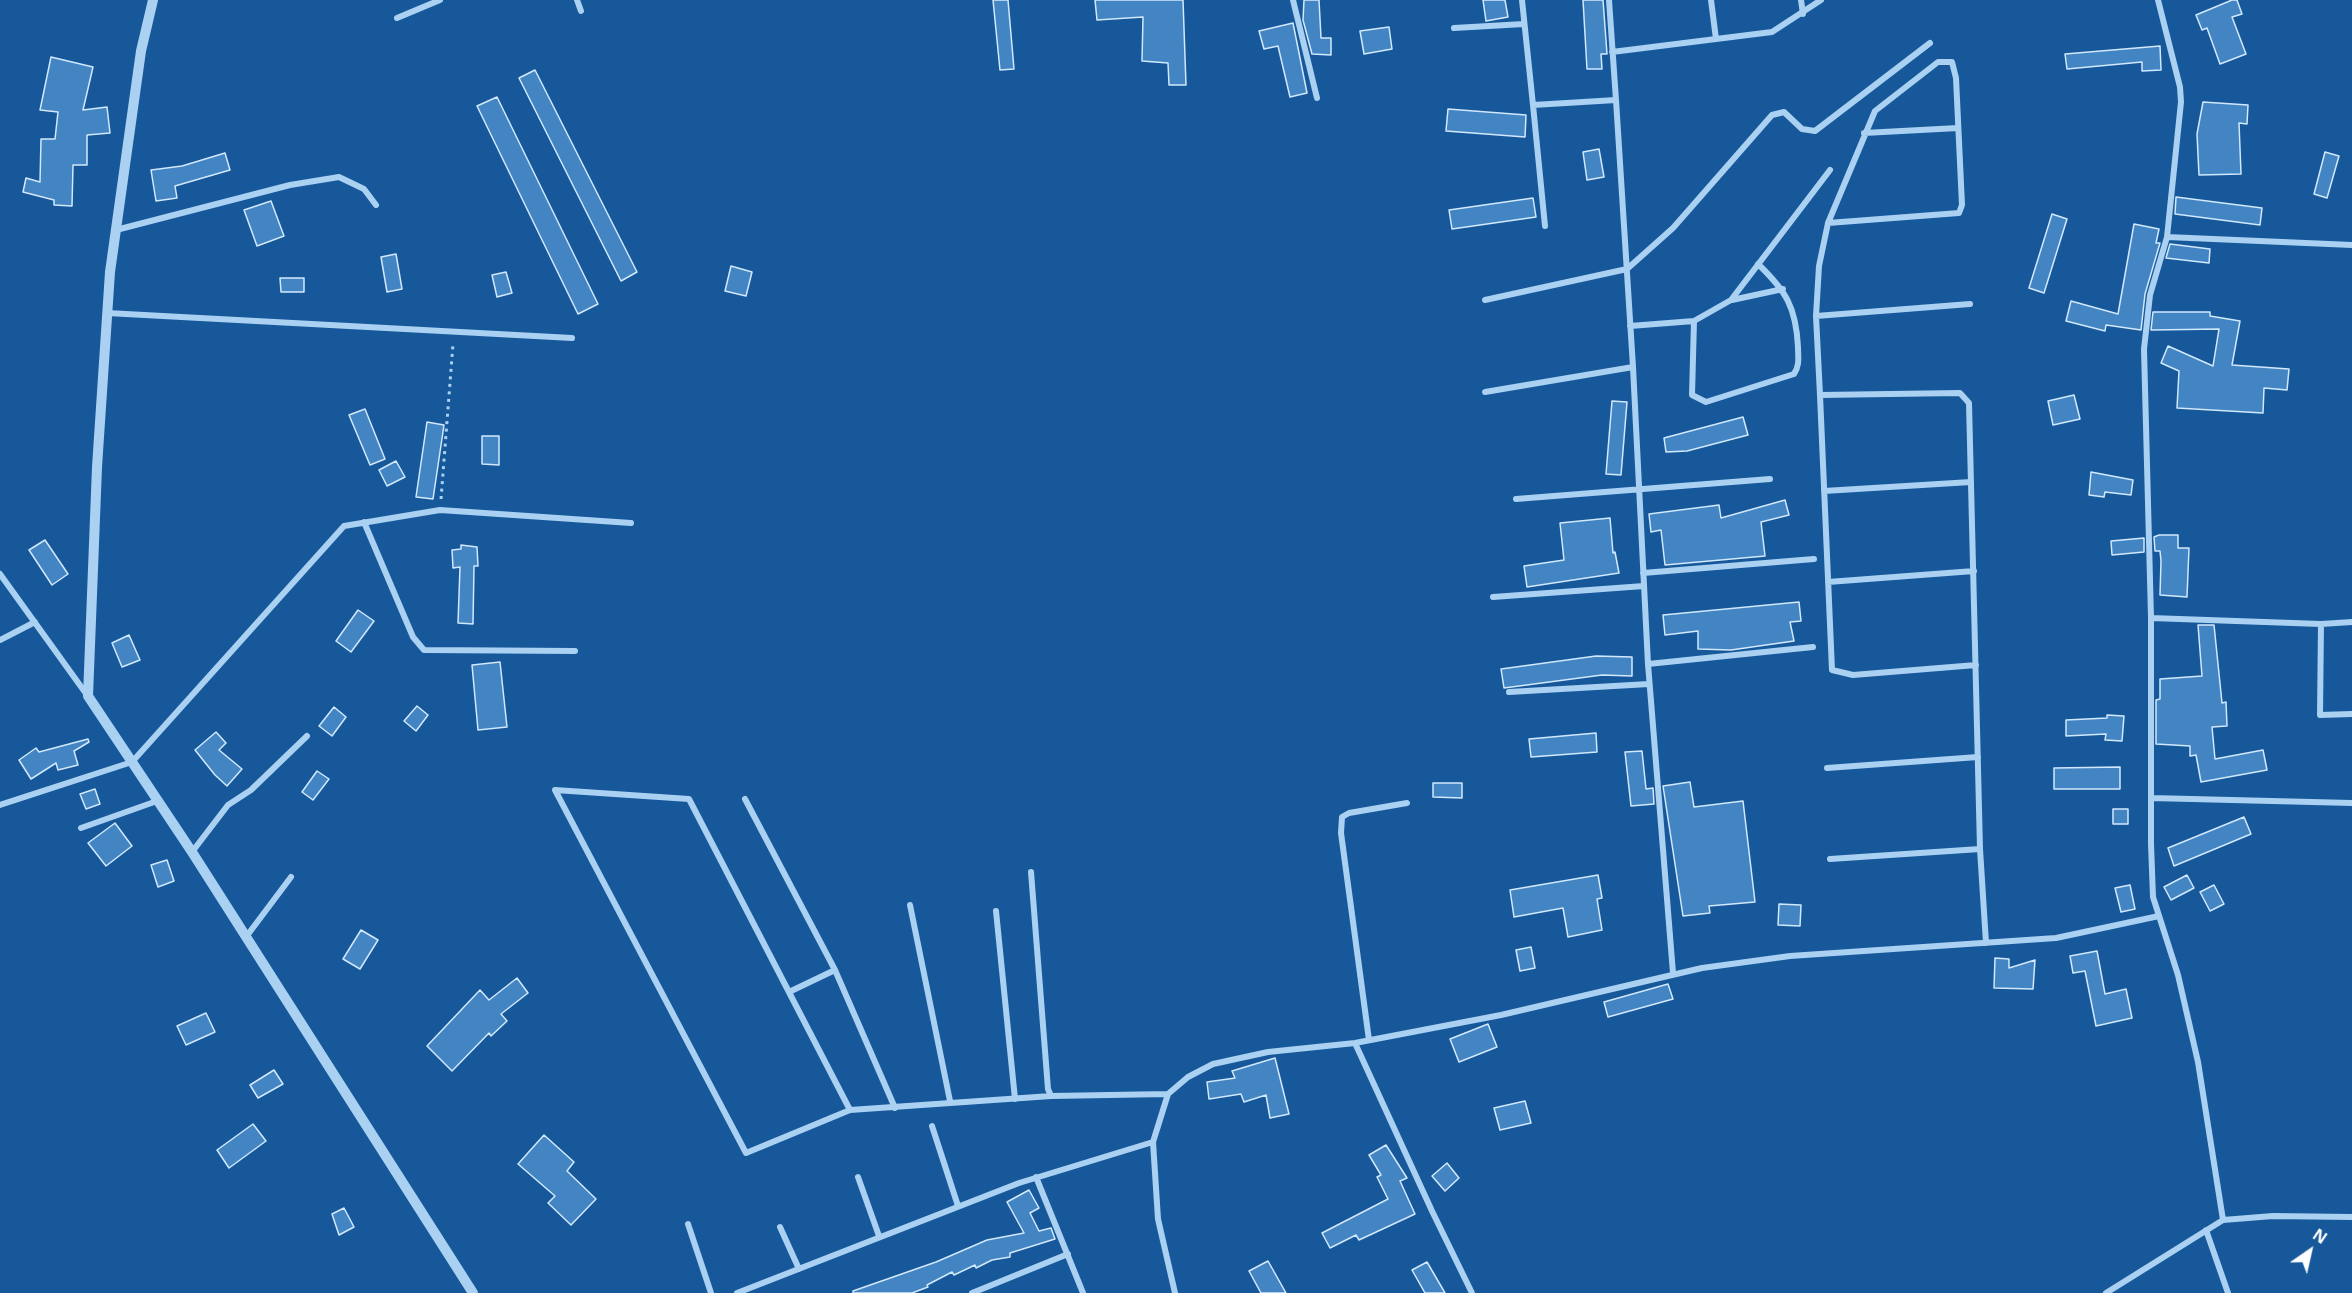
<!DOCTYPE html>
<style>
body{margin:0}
#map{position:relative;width:2352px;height:1293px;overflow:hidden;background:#16589a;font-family:"Open Sans",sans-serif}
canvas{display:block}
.north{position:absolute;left:2280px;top:1221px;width:60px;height:60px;-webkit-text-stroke:4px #16589a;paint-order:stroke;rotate:34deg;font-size:16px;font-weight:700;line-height:24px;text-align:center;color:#fff}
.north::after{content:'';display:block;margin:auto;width:21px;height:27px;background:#fff;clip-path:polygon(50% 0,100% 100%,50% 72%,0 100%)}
</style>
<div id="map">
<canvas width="2352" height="1293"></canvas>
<div class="north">N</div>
</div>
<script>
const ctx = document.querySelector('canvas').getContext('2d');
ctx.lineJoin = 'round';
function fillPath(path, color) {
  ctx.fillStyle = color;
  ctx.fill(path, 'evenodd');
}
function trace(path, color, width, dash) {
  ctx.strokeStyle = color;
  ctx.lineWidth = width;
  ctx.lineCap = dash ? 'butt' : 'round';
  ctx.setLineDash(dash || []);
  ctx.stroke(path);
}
const building = new Path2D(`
 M993,0H1008L1014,69L1000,70Z
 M1095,0H1183L1186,85H1169L1168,63L1142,61L1143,17L1097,20Z
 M1304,0H1319L1321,38H1331V55L1312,54L1303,20Z
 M1483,0H1505L1508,17L1486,21Z
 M1583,0H1603L1607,54H1601L1602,69H1587Z
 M2232,0H2237L2242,14L2232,17L2246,54L2220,64L2207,28L2202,30L2196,15Z
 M1293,23L1307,93L1290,97L1278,46L1264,49L1259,31Z
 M1389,27L1392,49L1364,54L1360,31Z
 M2160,46L2161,70L2142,71V62L2067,69L2065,54Z
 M51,57L93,67L83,110L107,107L110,133L87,135V165H73L72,206L54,205V200L23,192L26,178L40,182L41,139H55L58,112L40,110Z
 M535,70L637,272L621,281L519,78Z
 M497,97L598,304L578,314L477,106Z
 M2203,102L2248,105L2247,124L2239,123L2241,174L2199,175L2197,134Z
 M1448,109L1526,115L1525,137L1446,131Z
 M1599,149L1604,177L1587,180L1583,152Z
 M2325,152L2339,156L2327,198L2314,194Z
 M225,153L230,170L175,186L177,198L156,201L151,170L182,166Z
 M2176,197L2262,208L2260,225L2175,214Z
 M1533,198L1536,217L1452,229L1449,210Z
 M271,201L284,236L257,246L244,210Z
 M2052,214L2067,219L2044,293L2029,288Z
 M2134,224L2159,229L2156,243H2160L2145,294L2141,330L2106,325L2105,331L2066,321L2071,301L2118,314Z
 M2170,244L2210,249L2209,263L2166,258Z
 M396,254L402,289L387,292L381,257Z
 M731,266L752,272L746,296L725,291Z
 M506,272L512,293L497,297L492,275Z
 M280,278H304V292H281Z
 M2153,312H2210V316L2240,321L2232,365L2289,369L2287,390L2264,388L2263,413L2177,408L2179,371L2161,363L2168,346L2213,366L2219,329L2151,330Z
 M2074,395L2080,419L2053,425L2048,401Z
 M1612,401L1627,402L1621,475L1606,474Z
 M365,409L385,459L370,465L349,415Z
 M1743,417L1748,435L1687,451L1666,452L1664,438Z
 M427,422L444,425L433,499L416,497Z
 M482,436H499V465L482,464Z
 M396,461L405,477L387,486L379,470Z
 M2091,472L2133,480L2131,495L2105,492L2104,497L2089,495Z
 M1785,500L1789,515L1761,522L1765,556L1665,565L1661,530L1651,532L1649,514L1719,505L1721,518Z
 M1610,518L1613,553L1615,552L1619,573L1527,587L1524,566L1564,560L1560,523Z
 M2159,535H2178V548H2189L2187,597L2160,595L2161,561L2160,551H2155L2154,537Z
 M2144,538V552L2112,555L2111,541Z
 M45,540L68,574L52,585L29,550Z
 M461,545L477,547L478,566H474L473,624L458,623L460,567L453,568L452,550L461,549Z
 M1799,602L1801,621L1790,622L1794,641L1731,650L1698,649V631L1665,635L1663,615Z
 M358,610L374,621L351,652L336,641Z
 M2198,625H2214L2222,703L2226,702L2227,726L2212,727L2215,759L2263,750L2267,770L2201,782L2196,755L2190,756V746L2156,744V700L2160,699V679L2202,676Z
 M129,635L140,660L122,667L112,643Z
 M1596,656L1632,657V676L1602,675L1504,688L1501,669Z
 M500,662L507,727L478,730L472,665Z
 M417,706L428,715L416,731L404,721Z
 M334,707L346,717L332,736L319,726Z
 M2107,715L2124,716L2122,741L2105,740L2106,734L2066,736V720L2107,718Z
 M216,732L226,743L219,750L242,769L227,786L215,775L195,750Z
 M1596,733L1597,752L1531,757L1529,739Z
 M88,739L89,742L74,751L78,765L58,770L56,763L31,779L19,760L36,748L39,752Z
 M1642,751L1646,789L1653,788L1654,804L1631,806L1625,752Z
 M2120,767V789H2054V768Z
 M317,771L329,779L313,800L302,792Z
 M1690,782L1694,807L1743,801L1755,902L1709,906L1710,913L1683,916L1663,786Z
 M1433,783H1462V798L1433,797Z
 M95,789L100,804L86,809L80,794Z
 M2113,809H2128V824H2113Z
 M2244,817L2251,834L2174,866L2168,848Z
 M115,823L132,846L106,866L88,843Z
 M167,860L174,881L158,887L151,865Z
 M1598,875L1602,898L1597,899L1602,930L1568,937L1563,908L1514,917L1510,890Z
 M2187,875L2194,888L2171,900L2164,887Z
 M2130,885L2135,909L2121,912L2115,888Z
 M2214,885L2224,904L2210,911L2200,892Z
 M1779,904L1801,905L1800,926L1778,925Z
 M361,930L378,940L360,969L343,959Z
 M1531,947L1535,968L1520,971L1516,950Z
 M2097,951L2105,994L2126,989L2132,1018L2096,1026L2085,971L2073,973L2070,956Z
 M1995,958L2009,959V968L2035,960L2033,989L1994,988Z
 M517,978L528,993L501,1014L507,1021L491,1036L489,1033L452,1071L427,1046L480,990L489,1000Z
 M1668,984L1673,999L1608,1017L1604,1002Z
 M206,1013L215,1032L186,1045L177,1026Z
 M1488,1024L1497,1047L1459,1062L1450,1039Z
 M1275,1058L1289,1114L1270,1118L1266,1095L1244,1102L1241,1094L1209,1099L1207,1082L1235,1078L1232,1071Z
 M274,1070L283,1084L258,1098L250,1085Z
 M1525,1101L1531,1123L1500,1130L1494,1108Z
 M253,1124L266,1141L229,1168L217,1150Z
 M544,1135L574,1162L567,1171L596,1199L571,1225L548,1203L555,1196L518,1164Z
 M1386,1145L1407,1178L1400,1181L1415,1214L1359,1240L1356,1235L1330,1248L1322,1233L1388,1199L1377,1177L1381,1175L1369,1155Z
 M1447,1163L1459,1178L1445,1191L1432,1176Z
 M1029,1190L1039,1208L1030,1213L1039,1231L1051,1228L1055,1239L1010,1253V1257L992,1260L976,1268L975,1265L954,1275L952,1272L927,1285L928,1287L912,1293H853V1291L936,1262L987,1240L1024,1233L1007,1202Z
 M344,1208L354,1227L339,1235L332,1214Z
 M1268,1261L1286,1293H1261L1249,1271Z
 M1427,1262L1445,1293H1425L1412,1270Z`);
fillPath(building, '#4384c2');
trace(building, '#d2e8fd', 1.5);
trace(new Path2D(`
 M441,499L453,344`), '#aad0f2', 3, [3, 4.5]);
trace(new Path2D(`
 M577,0L581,11
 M1293,0L1317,98
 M1522,0L1533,105L1616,100L1633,367L1648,664L1673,973
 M1609,0L1616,100
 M1711,0L1716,39
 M1801,0L1803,14
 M2158,0L2180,87L2181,102L2167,237L2150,295L2144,349L2151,618V844L2153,897L2178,975L2198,1062L2223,1220
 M397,18L440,0
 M1454,28L1524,24
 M1612,52L1772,32L1821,0
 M1533,105L1545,226
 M1864,133L1958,128
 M1828,223L1959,213L1962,205L1956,78L1952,62H1938L1875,111L1828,223L1819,266L1816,316L1820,395L1960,393L1969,403L1980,849L1986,943
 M116,230L290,185L339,177L364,189L376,205
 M2167,237L2352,245
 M1485,300L1627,269L1673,228L1772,115L1784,112L1802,129L1815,131L1930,43
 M1732,300L1783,289
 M107,313L572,338
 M1816,316L1970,304
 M1694,321L1692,395L1706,402L1794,374C1800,365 1798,357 1798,347C1796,307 1786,291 1758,264
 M1630,326L1694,321L1731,300L1830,170
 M1485,392L1633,367
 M1820,395L1832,670L1853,675L1976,665
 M1824,491L1971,482
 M1516,499L1770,479
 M364,522L413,637L424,650L575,651
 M1643,573L1814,559
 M0,574L87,695
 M1828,582L1974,571
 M1493,597L1644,586
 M2151,618L2321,624
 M2352,622L2321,624L2320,715L2352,714
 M0,640L35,622
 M1648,664L1813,647
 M1509,692L1649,684
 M1827,768L1978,757
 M2151,798L2352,803
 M745,799L835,970L895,1108
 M0,805L132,762L344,526L440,510L631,523
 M81,828L157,801
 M192,852L228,805L251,790L307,736
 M1830,859L1980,849
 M1031,872L1048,1089L1051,1096L1168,1094
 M910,905L950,1101
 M996,911L1015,1099
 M246,937L291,877
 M789,992L835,970
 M1369,1040L1341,833L1342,817L1349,813L1407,803
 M1355,1043L1432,1211L1472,1293
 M850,1110L689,799L555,790L746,1153L850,1110L1051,1096
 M932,1126L958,1206
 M858,1177L879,1236
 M1036,1177L1083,1293
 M688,1224L711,1293
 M780,1227L799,1269
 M2206,1230L2228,1293
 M737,1293L1019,1183L1153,1142
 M972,1293L1068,1254
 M1175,1293L1158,1219L1153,1142L1168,1094L1188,1077L1213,1064L1268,1052L1355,1043L1501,1015L1702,968L1790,956L2056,938L2159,916
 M2106,1293L2223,1220L2273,1216L2352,1217`), '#aad0f2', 6);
trace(new Path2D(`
 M153,0L141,51L110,272L97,467L88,696L192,852L473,1293`), '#aad0f2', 10);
</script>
